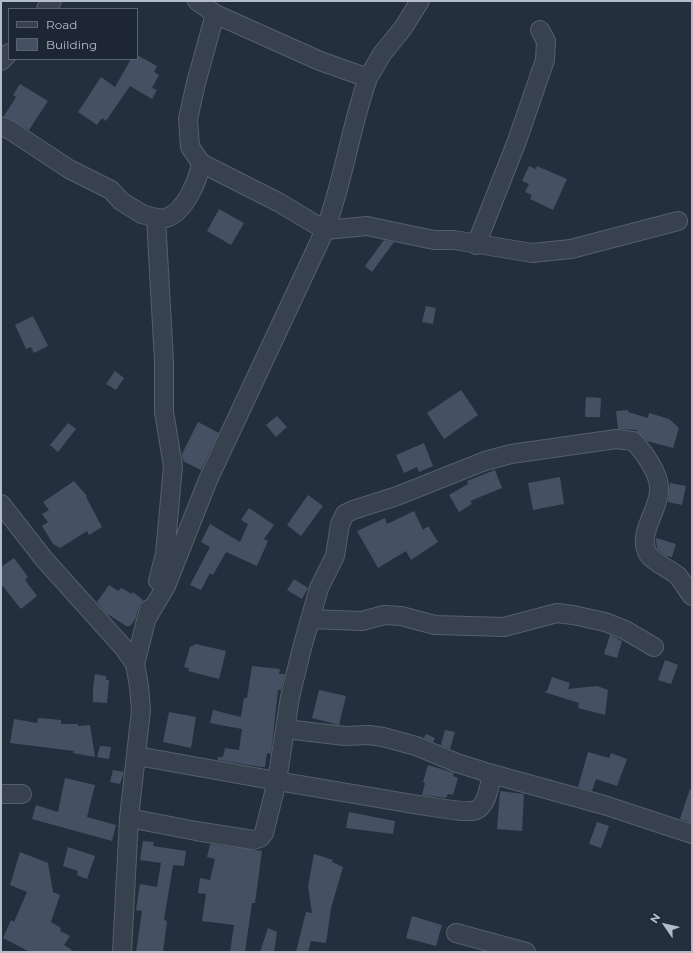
<!DOCTYPE html>
<style>
body{margin:0}
#map{position:relative;width:693px;height:953px;overflow:hidden;background:#242f3e;font-family:Montserrat,sans-serif}
canvas{display:block}
.frame{position:absolute;inset:0;border:2px solid #b4bcc9;pointer-events:none}
.legend{position:absolute;left:8px;top:8px;width:130px;height:52px;box-sizing:border-box;background:#1d2633;border:1px solid #59626f;margin:0;padding:5px 7px;list-style:none;font-size:12px;color:#b4bcc9}
.legend li{display:flex;align-items:center;gap:8px;height:20px}
.legend b{width:20px;border:1px solid #59626f}
.north{position:absolute;left:645px;top:905px;width:40px;height:40px;-webkit-text-stroke:3px #1d2633;paint-order:stroke;rotate:304deg;font-size:11px;font-weight:700;line-height:16px;text-align:center;color:#b4bcc9}
.north::after{content:'';display:block;margin:auto;width:14px;height:18px;background:#b4bcc9;clip-path:polygon(50% 0,100% 100%,50% 72%,0 100%)}
</style>
<div id="map">
<canvas width="693" height="953"></canvas>
<div class="frame"></div>
<ul class="legend">
<li><b style="height:5px;background:#38414e"></b>Road</li>
<li><b style="height:11px;background:#455162"></b>Building</li>
</ul>
<div class="north">N</div>
</div>
<script>
const ctx = document.querySelector('canvas').getContext('2d');
ctx.lineJoin = 'round';
function fillPath(path, color) {
  ctx.fillStyle = color;
  ctx.fill(path, 'evenodd');
}
function trace(path, color, width, dash) {
  ctx.strokeStyle = color;
  ctx.lineWidth = width;
  ctx.lineCap = dash ? 'butt' : 'round';
  ctx.setLineDash(dash || []);
  ctx.stroke(path);
}
fillPath(new Path2D(`
 M137,55L157,66L154,72L159,75L152,88L157,90L152,99L130,86L106,121L102,118L97,125L78,112L101,77L115,87L131,59H137Z
 M20,84L48,101L29,130L4,116L16,97L13,95Z
 M529,166L536,169L537,166L567,179L553,210L530,199L532,195L525,192L529,184L522,181Z
 M219,209L244,223L231,245L207,231Z
 M384,240L394,242L372,272L365,266Z
 M426,306L436,308L433,324L422,322Z
 M33,316L48,346L34,353L31,347L26,349L15,325Z
 M115,371L124,378L116,390L106,384Z
 M461,390L478,415L444,439L427,413Z
 M586,397L601,398L600,417H585Z
 M628,410V412L648,418L649,413L669,419L679,428L673,448L647,441L636,432L637,430L618,429L616,411Z
 M277,416L287,427L276,437L266,425Z
 M198,422L219,433L201,470L183,461L182,454Z
 M68,423L76,429L58,452L50,445Z
 M424,443L433,466L419,472L417,467L404,473L396,455Z
 M495,470L502,488L470,501L472,504L459,512L449,495L468,484L467,481Z
 M560,477L564,504L533,510L528,483Z
 M74,481L87,496L86,497L102,527L89,535L87,531L60,548L53,544L42,526L48,522L42,514L49,510L43,502Z
 M670,483L686,486L682,505L668,502Z
 M308,495L323,506L301,536L287,525Z
 M249,508L274,525L264,539L268,541L257,566L226,552L213,575L210,573L201,590L190,585L210,547L201,542L210,524L240,542L248,524L241,520Z
 M414,511L423,530L428,526L438,542L411,560L406,551L378,568L357,531L385,518L387,524Z
 M656,538L676,544L672,557L666,556L657,549Z
 M14,558L28,577L25,580L37,596L21,609L1,584V567Z
 M294,579L308,588L302,599L287,590Z
 M109,585L118,591L121,588L132,594L133,592L143,600L139,606L135,620L130,626H126L106,613L97,602Z
 M610,635L622,641L617,658L604,654Z
 M196,644L226,651L219,679L188,671L189,668L184,667L190,647Z
 M665,660L678,665L671,684L658,680Z
 M252,666L280,669L279,674H285L281,690H278L271,754L267,753L265,767H261L218,760V757H223L225,748L239,750L242,729L210,723L213,710L241,717L244,698H247Z
 M95,674L106,676V680H109L107,703L93,702V689Z
 M552,677L570,683L568,689L597,686L608,690L605,715L578,708L579,703L544,692L547,691Z
 M319,690L346,696L339,725L312,718Z
 M169,712L196,717L191,748L163,742Z
 M38,718L61,720V724H78V726L90,725L95,757L73,753L74,751L10,743L14,719L37,723Z
 M445,730L455,732L450,749L441,745Z
 M426,734L435,738L433,742L424,738Z
 M100,746L111,747L109,759L97,757Z
 M588,752L609,758L611,753L627,759L617,786L596,779L592,791L578,787Z
 M428,765L454,773L453,776L458,778L453,795L448,794L446,798L422,795L425,783L423,782Z
 M113,770L124,772L120,784L110,782Z
 M65,778L95,785L87,817L116,825L112,841L32,819L36,805L58,812Z
 M690,789L692,790V823L680,819Z
 M500,791L524,794L522,831L497,829Z
 M349,812L395,821L393,834L346,828Z
 M597,822L609,826L601,848L589,844Z
 M143,841L154,842L153,846L186,851L184,866L173,865L164,920L167,921L163,952H136L142,911L136,910L140,884L157,887L161,863L140,860Z
 M210,844L262,851L255,903H252L245,952H230L234,925L202,921L206,894L198,893L200,878L210,880L215,859L207,857Z
 M68,847L95,856L87,879L77,875L78,871L63,866Z
 M20,852L48,863L53,892L60,895L51,922L61,928L60,931L70,936L64,945L75,952H30L3,938L11,920L14,922L27,892L10,885Z
 M314,854L333,860L332,862L343,867L331,908L326,943L311,941L308,952H296L306,912L312,913L308,886Z
 M412,916L442,925L436,946L406,938Z
 M268,928L277,932L274,952H260Z`), '#455162');
const minor = new Path2D(`
 M46,9L52,1
 M215,14L320,61L368,78L382,54L403,28L420,1
 M1,61L9,53
 M368,78C350,128 344,180 325,230L367,226L434,240H454L532,253L571,249L678,221
 M1,126L10,130L69,169L111,190L121,201L142,214L156,218L164,361V412L173,466L165,554L158,581
 M156,218C159,218 164,219 166,218C185,212 198,181 201,163
 M476,245L517,141L545,60L546,41L540,30
 M1,504L44,559L123,647L135,664L139,686L141,710L129,818L122,952
 M310,619L362,621L384,615L401,616L435,625L504,627L557,613L573,615L605,622L625,630L654,647
 M146,620L166,586L208,480L325,230L278,202L201,163L190,147L188,119L196,83L215,14L197,1
 M135,664L149,609
 M285,729L345,736L369,735L383,737L416,746L457,763L492,774L604,805L692,834
 M492,774C489,785 488,805 476,810C467,814 430,806 419,805C371,797 324,789 277,781L290,697L302,648L319,588L335,556L340,524L345,514L353,510L397,496L485,461L511,454L616,439L633,441C644,452 661,475 659,492C658,511 637,534 648,554C655,564 669,568 678,576C683,582 687,590 692,596
 M1,794H22
 M129,818L196,831L253,840L260,838L264,833L277,781L137,756
 M456,933L526,952`);
trace(minor, '#565f6c', 20);
trace(minor, '#38414e', 18);
</script>
